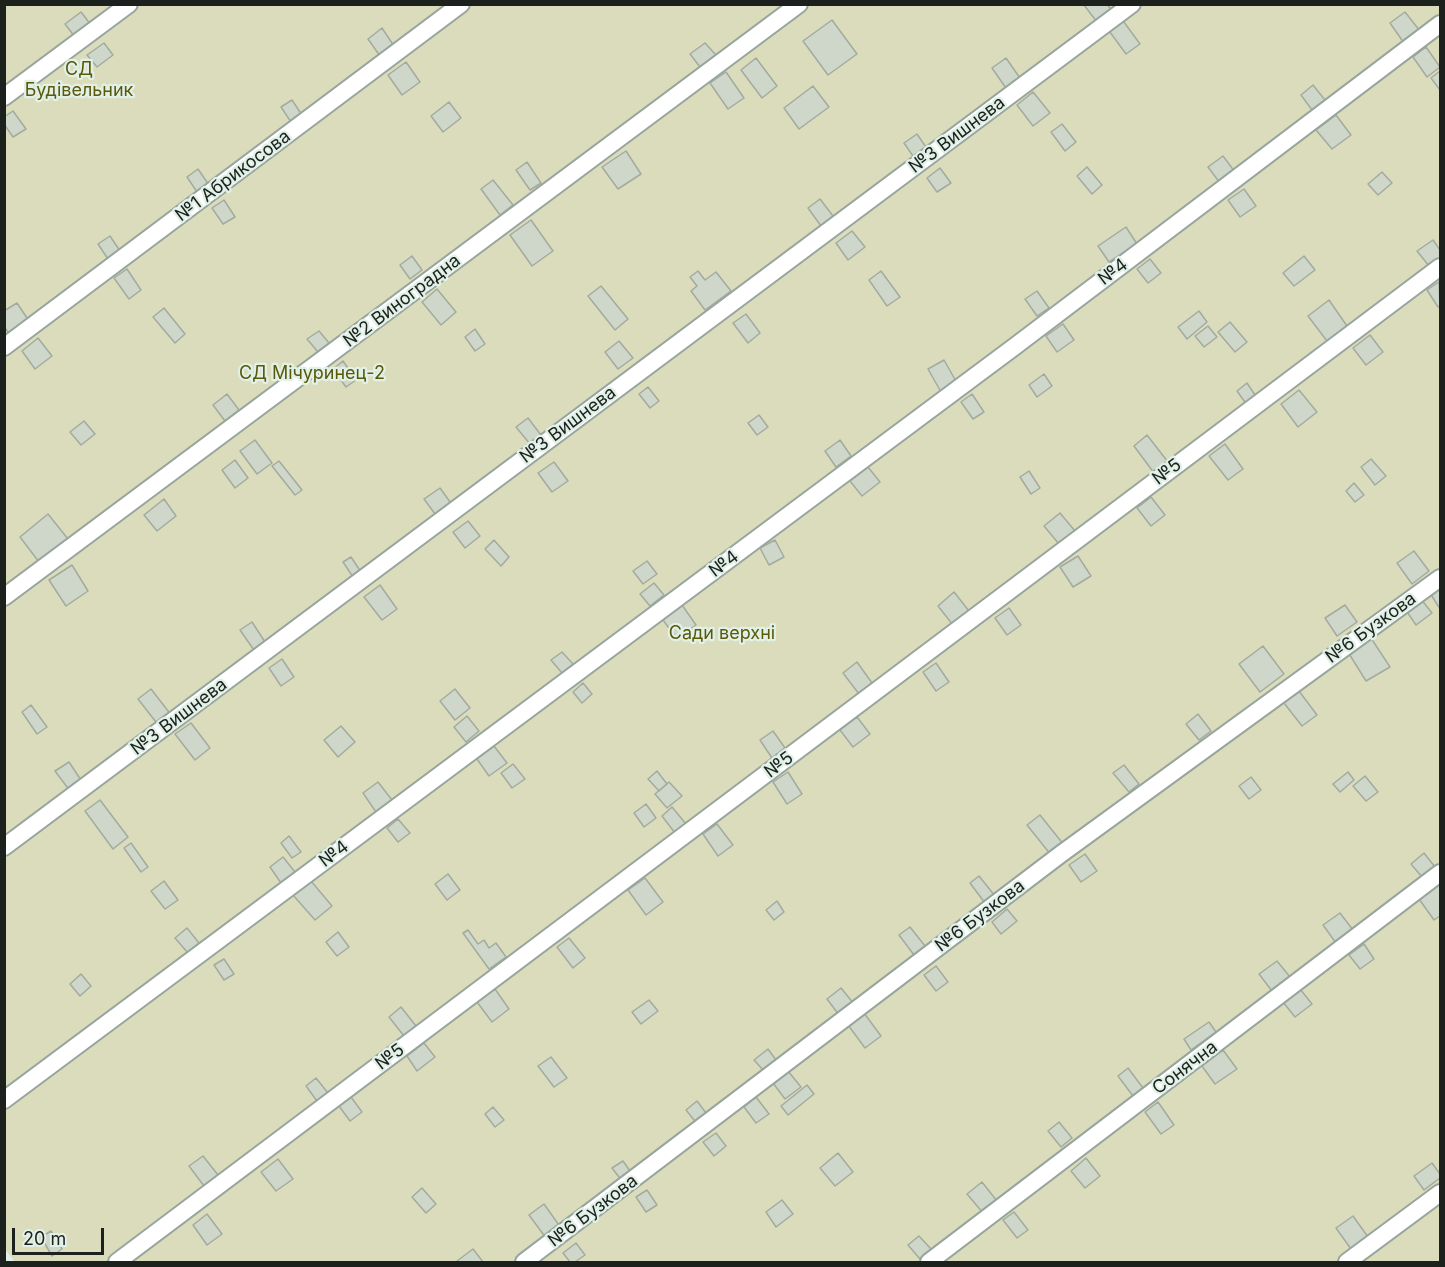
<!DOCTYPE html>
<meta charset="utf-8">
<style>
body{margin:0}
#map{position:relative;width:1445px;height:1267px;overflow:hidden;background:#e2f1e8;font-family:Inter,sans-serif}
canvas{display:block}
.frame{position:absolute;inset:0;border:6px solid #1c211e;pointer-events:none}
.scale{position:absolute;left:12px;top:1228px;width:92px;height:27px;box-sizing:border-box;border:3px solid #1c211e;border-top:0;padding-left:8px;font-size:18px;line-height:21px;white-space:nowrap;color:#1c211e;-webkit-text-stroke:4px #e2f1e8;paint-order:stroke}
</style>
<div id="map">
<canvas width="1445" height="1267"></canvas>
<div class="frame"></div>
<div class="scale">20 m</div>
</div>
<script>
const ctx = document.querySelector('canvas').getContext('2d');
ctx.lineJoin = 'round';
function fillPath(path, color) {
  ctx.fillStyle = color;
  ctx.fill(path, 'evenodd');
}
function trace(path, color, width, dash) {
  ctx.strokeStyle = color;
  ctx.lineWidth = width;
  ctx.lineCap = dash ? 'butt' : 'round';
  ctx.setLineDash(dash || []);
  ctx.stroke(path);
}
function write(font, color, halo, rows, align = 'center') {
  ctx.font = font + ' Inter,sans-serif';
  ctx.lineWidth = 4.5;
  ctx.setLineDash([]);
  ctx.textBaseline = 'middle';
  ctx.strokeStyle = halo;
  ctx.fillStyle = color;
  for (const [text, x, y, turn = 0] of rows) {
    ctx.save();
    ctx.translate(x, y);
    ctx.rotate((+turn || 0) * Math.PI / 180);
    ctx.textAlign = isNaN(turn) ? turn : align;
    if (halo) ctx.strokeText(text, 0, 0);
    ctx.fillText(text, 0, 0);
    ctx.restore();
  }
}
fillPath(new Path2D(`
 M4,5H1440V1262H15L4,1248Z`), '#dbdcbc');
const building = new Path2D(`
 M1107,4L1112,11L1097,22L1084,5Z
 M81,12L91,25L75,37L65,24Z
 M1405,12L1420,31L1404,43L1390,23Z
 M1121,18L1140,44L1126,54L1107,28Z
 M832,20L857,54L828,75L803,41Z
 M382,28L394,46L380,56L368,39Z
 M104,43L113,55L97,67L87,55Z
 M705,43L716,55L700,67L690,54Z
 M1426,47L1440,67L1427,77L1413,57Z
 M756,58L777,86L762,98L741,70Z
 M1006,58L1022,81L1008,91L992,68Z
 M406,62L420,82L402,95L388,75Z
 M1440,71V90L1431,78Z
 M726,72L744,98L728,109L710,83Z
 M1313,85L1325,100L1312,110L1301,95Z
 M813,86L829,107L799,129L784,108Z
 M1033,92L1050,113L1033,126L1017,105Z
 M292,100L302,115L291,122L281,107Z
 M449,102L461,118L443,132L431,116Z
 M13,111L26,129L13,137L4,124V117Z
 M1336,115L1351,135L1332,149L1316,130Z
 M1062,124L1076,142L1065,151L1051,132Z
 M917,134L928,150L915,159L904,143Z
 M626,151L641,174L618,189L602,167Z
 M1223,156L1235,172L1220,183L1208,167Z
 M527,162L541,183L530,190L516,170Z
 M1087,167L1102,185L1092,194L1077,176Z
 M940,168L951,183L937,192L927,178Z
 M198,169L209,185L197,192L187,177Z
 M1382,172L1392,183L1378,195L1368,184Z
 M493,180L513,205L500,215L481,189Z
 M1244,189L1256,206L1240,217L1228,200Z
 M820,199L833,216L821,226L808,208Z
 M224,200L235,217L223,224L212,208Z
 M531,220L553,251L532,266L510,235Z
 M1126,227L1137,244L1109,262L1098,246Z
 M852,231L865,247L848,260L836,243Z
 M110,236L120,251L108,259L98,244Z
 M1433,240L1440,250V258L1429,266L1417,251Z
 M412,256L422,270L410,279L400,265Z
 M1304,256L1315,270L1294,286L1283,273Z
 M1150,259L1161,273L1148,283L1137,269Z
 M127,269L141,290L129,299L114,278Z
 M698,271L705,280L716,272L731,291L705,310L691,291L697,286L690,277Z
 M881,271L900,297L887,306L869,280Z
 M1439,282L1440,306L1438,307L1427,290Z
 M601,286L628,319L615,330L588,296Z
 M437,289L456,312L441,325L422,302Z
 M1037,291L1049,308L1037,316L1025,299Z
 M1329,300L1347,326L1327,341L1308,316Z
 M17,303L29,321L10,335L4,326V311Z
 M164,308L185,334L175,343L153,317Z
 M1199,311L1207,322L1187,339L1178,327Z
 M746,314L760,333L748,343L733,323Z
 M1230,322L1247,342L1235,352L1218,332Z
 M1063,324L1074,340L1057,352L1046,336Z
 M1208,326L1217,337L1204,347L1195,336Z
 M475,329L485,344L475,351L465,337Z
 M319,331L329,343L318,352L307,339Z
 M1370,335L1383,352L1366,365L1353,348Z
 M38,338L52,356L35,369L22,351Z
 M619,341L633,358L618,369L605,352Z
 M944,360L957,383L941,392L928,369Z
 M343,361L356,380L346,387L333,369Z
 M1044,374L1052,386L1037,397L1029,385Z
 M1247,383L1257,398L1247,405L1237,391Z
 M648,387L659,401L650,408L639,394Z
 M1299,390L1317,412L1298,427L1281,404Z
 M227,394L239,410L225,421L213,405Z
 M972,394L984,412L973,419L961,402Z
 M759,415L768,427L757,435L748,423Z
 M528,418L541,435L530,444L516,427Z
 M84,421L95,434L81,445L70,432Z
 M1147,435L1168,462L1154,473L1134,446Z
 M255,440L272,463L257,474L240,451Z
 M840,440L851,456L836,467L825,451Z
 M1225,444L1243,469L1228,480L1209,456Z
 M1371,459L1386,476L1375,485L1361,467Z
 M235,460L248,478L235,488L222,470Z
 M279,461L302,490L295,495L272,466Z
 M554,462L568,481L552,492L538,473Z
 M868,467L880,482L862,496L850,481Z
 M1029,471L1040,488L1031,494L1020,477Z
 M1354,483L1364,495L1355,502L1346,491Z
 M440,488L453,506L438,518L424,499Z
 M1151,497L1165,515L1151,526L1137,508Z
 M164,499L176,516L157,531L144,515Z
 M1060,513L1075,531L1059,544L1044,526Z
 M48,514L68,539L39,562L20,537Z
 M468,521L480,536L465,548L453,532Z
 M494,540L509,557L501,566L485,549Z
 M775,540L784,557L769,565L760,548Z
 M1414,551L1429,571L1412,584L1397,563Z
 M1078,556L1091,576L1073,587L1060,567Z
 M351,557L361,572L353,577L343,562Z
 M647,561L657,574L643,584L633,571Z
 M72,565L88,591L66,606L49,580Z
 M654,583L664,595L650,606L640,594Z
 M380,585L397,609L382,620L364,597Z
 M1440,587V609L1430,593Z
 M954,592L969,611L953,625L938,606Z
 M1420,598L1432,613L1416,625L1405,609Z
 M682,605L696,625L677,639L663,620Z
 M1345,605L1357,622L1337,636L1325,618Z
 M1009,608L1021,625L1007,635L995,618Z
 M252,622L267,645L256,653L240,630Z
 M1371,638L1390,667L1366,681L1348,652Z
 M1263,646L1284,674L1260,692L1239,664Z
 M562,652L573,664L562,673L551,660Z
 M282,659L294,677L281,686L269,668Z
 M857,662L872,683L859,694L843,673Z
 M936,663L949,682L936,691L923,672Z
 M583,683L592,694L582,703L573,692Z
 M151,689L172,716L159,726L138,699Z
 M455,689L470,708L455,720L440,701Z
 M1299,691L1317,715L1302,726L1284,703Z
 M31,705L47,727L37,734L22,712Z
 M1198,714L1211,731L1199,740L1186,724Z
 M467,716L479,731L466,742L454,727Z
 M857,717L870,734L853,747L840,730Z
 M191,723L210,748L195,760L175,734Z
 M341,726L355,742L338,757L324,740Z
 M773,731L785,748L772,758L760,740Z
 M494,746L507,763L489,776L477,759Z
 M69,762L83,783L70,791L55,771Z
 M513,764L525,779L512,788L501,773Z
 M1124,765L1139,784L1129,792L1113,773Z
 M657,771L667,784L659,791L648,779Z
 M788,772L802,794L787,804L773,782Z
 M1348,772L1354,780L1340,792L1333,784Z
 M1365,776L1378,792L1366,801L1353,786Z
 M1251,777L1261,790L1249,799L1239,786Z
 M378,782L392,800L376,812L363,793Z
 M669,782L682,796L667,808L655,794Z
 M100,800L128,837L113,849L85,811Z
 M646,804L656,818L644,827L634,813Z
 M672,807L686,824L675,833L662,816Z
 M1040,815L1064,845L1051,855L1027,825Z
 M398,819L410,833L398,842L387,828Z
 M717,824L733,845L718,856L703,834Z
 M289,836L301,852L292,858L281,843Z
 M131,843L148,867L141,872L124,848Z
 M1424,853L1435,867L1422,877L1411,864Z
 M1085,854L1097,871L1081,882L1069,865Z
 M283,857L295,872L281,883L270,867Z
 M448,874L460,890L447,900L435,884Z
 M979,876L995,896L985,903L970,883Z
 M645,878L663,902L646,915L628,890Z
 M164,881L178,900L165,909L151,891Z
 M311,881L332,906L315,920L293,895Z
 M1440,883V916L1434,920L1419,899Z
 M777,901L784,912L774,920L766,910Z
 M1007,909L1017,921L1001,934L992,922Z
 M1340,913L1353,930L1336,943L1323,925Z
 M910,927L925,946L914,955L899,935Z
 M187,928L199,943L188,953L175,938Z
 M468,930L478,944L484,940L489,948L496,943L506,957L489,969L463,933Z
 M338,932L349,947L337,956L326,942Z
 M569,938L585,958L573,968L557,947Z
 M1364,944L1374,959L1360,969L1349,955Z
 M224,959L234,974L224,980L214,965Z
 M1277,961L1290,977L1272,991L1259,974Z
 M936,966L948,982L936,991L924,975Z
 M81,974L91,986L80,996L70,984Z
 M841,988L854,1004L839,1015L827,999Z
 M495,989L509,1009L492,1022L477,1002Z
 M1300,989L1312,1004L1295,1017L1283,1002Z
 M649,1000L658,1011L641,1024L632,1012Z
 M401,1007L416,1026L404,1036L389,1017Z
 M864,1013L881,1036L865,1048L848,1025Z
 M1209,1022L1216,1032L1191,1050L1184,1039Z
 M424,1043L435,1057L417,1071L407,1056Z
 M768,1049L776,1060L763,1070L754,1060Z
 M1223,1050L1237,1069L1215,1084L1202,1066Z
 M551,1057L567,1078L554,1087L538,1066Z
 M1128,1068L1143,1088L1133,1096L1118,1076Z
 M788,1071L801,1087L785,1099L773,1083Z
 M316,1078L328,1093L317,1101L306,1086Z
 M807,1085L814,1094L788,1115L781,1106Z
 M351,1097L362,1112L350,1121L339,1106Z
 M756,1097L769,1114L756,1123L744,1107Z
 M697,1101L709,1117L698,1125L686,1110Z
 M1158,1102L1174,1125L1161,1134L1145,1112Z
 M493,1107L504,1120L495,1127L485,1114Z
 M1059,1122L1072,1138L1061,1147L1048,1131Z
 M716,1133L726,1146L714,1156L703,1142Z
 M838,1153L853,1172L835,1186L820,1168Z
 M203,1156L218,1175L204,1186L189,1166Z
 M1086,1158L1100,1176L1085,1188L1071,1171Z
 M278,1159L293,1179L276,1191L261,1172Z
 M623,1161L632,1174L622,1181L612,1168Z
 M1432,1163L1440,1174V1178L1424,1190L1414,1176Z
 M982,1182L997,1201L983,1213L967,1194Z
 M422,1188L436,1204L426,1213L412,1197Z
 M647,1190L657,1205L646,1212L636,1197Z
 M782,1200L793,1214L776,1227L766,1212Z
 M544,1204L561,1228L546,1238L529,1215Z
 M1014,1212L1028,1230L1017,1238L1003,1220Z
 M207,1214L222,1234L207,1245L193,1225Z
 M1353,1216L1368,1237L1351,1249L1336,1228Z
 M51,1231L62,1249L52,1256L41,1237Z
 M919,1236L931,1249L920,1259L908,1245Z
 M576,1243L585,1255L575,1262H570L563,1253Z
 M473,1249L483,1262H458L457,1261Z`);
fillPath(building, '#cfd7ca');
trace(building, '#a3ab9e', 1.5);
const service = new Path2D(`
 M4,97L129,4
 M4,347L461,4
 M4,597L799,4
 M4,847L1132,4
 M4,1100L1014,347L1440,24
 M117,1262L1440,267
 M524,1262L1061,854L1440,578
 M929,1262L1440,873
 M1347,1262L1440,1193`);
trace(service, '#97a59d', 20);
trace(service, '#fff', 16);
write('18px', '#5a5809', '#e2f1e8', [
 ["СД",79,70],
 ["Будівельник",79,91],
 ["СД Мічуринец-2",312,374],
 ["Сади верхні",722,634]
]);
write('18px', '#1c211e', '#e2f1e8', [
 ["№3 Вишнева",957,135,-37],
 ["№1 Абрикосова",233,176,-37],
 ["№4",1113,272,-37],
 ["№2 Виноградна",402,301,-37],
 ["№3 Вишнева",568,425,-37],
 ["№5",1167,472,-37],
 ["№4",724,564,-37],
 ["№6 Бузкова",1371,628,-36],
 ["№3 Вишнева",179,717,-37],
 ["№5",779,765,-37],
 ["№4",334,854,-37],
 ["№6 Бузкова",980,916,-37],
 ["№5",390,1057,-37],
 ["Сонячна",1185,1068,-37],
 ["№6 Бузкова",593,1211,-37]
]);
</script>
